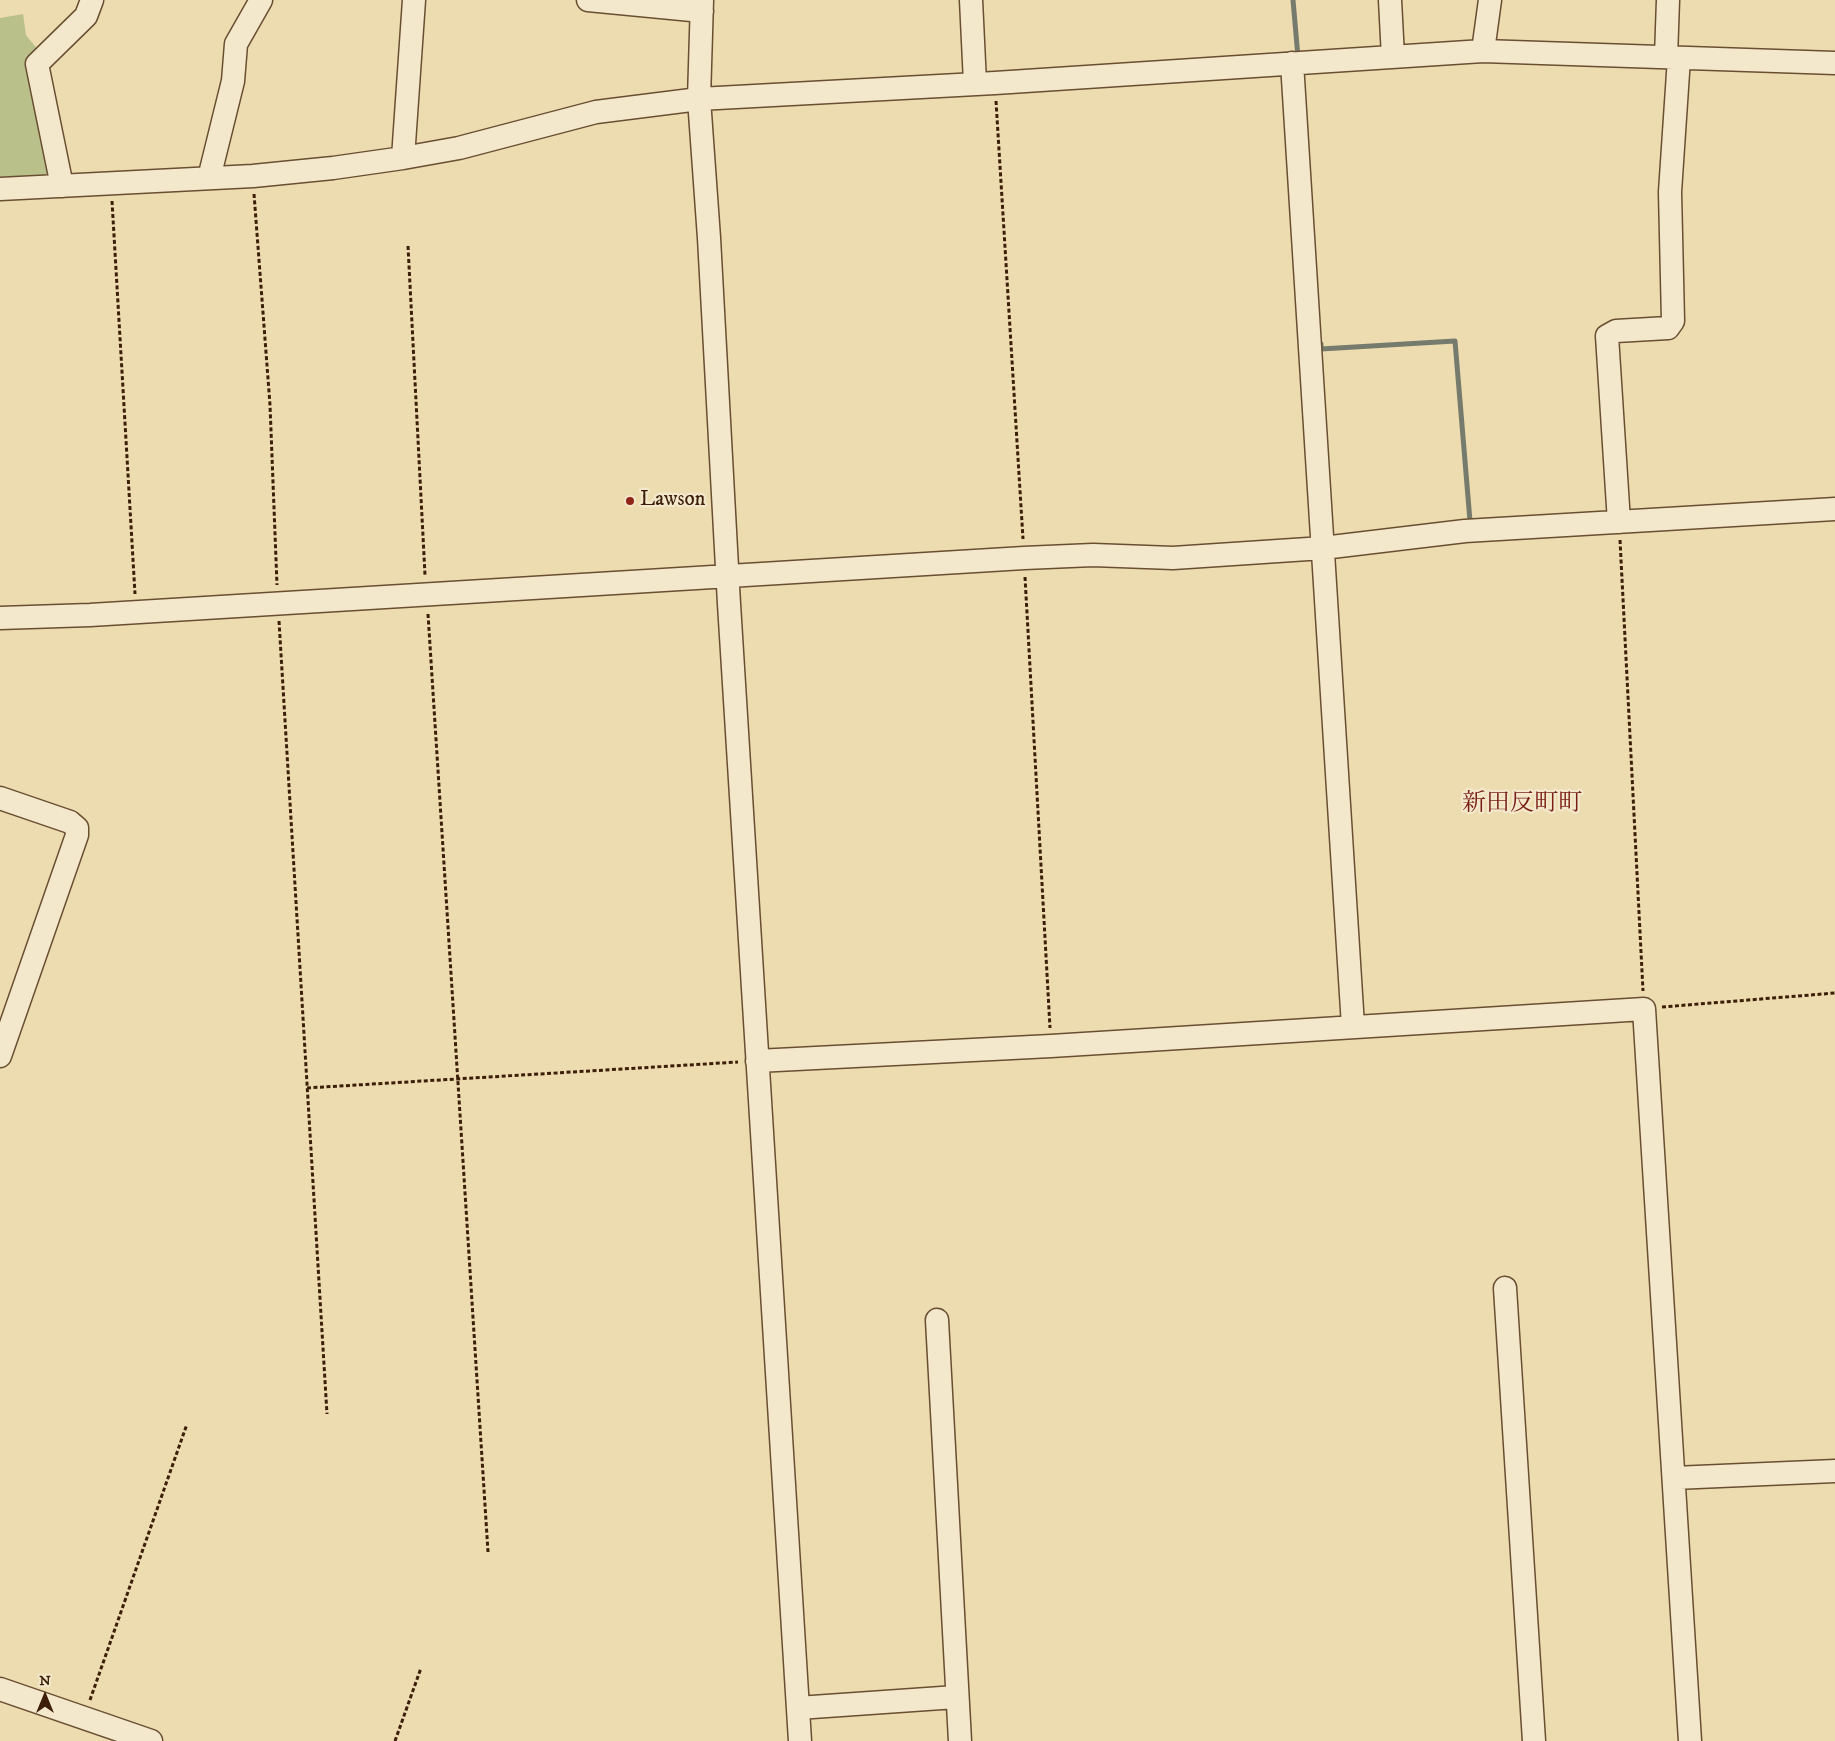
<!DOCTYPE html>
<meta charset="utf-8">
<style>
body{margin:0}
#map{position:relative;width:1835px;height:1741px;overflow:hidden;background:#eddcb0;font-family:"IM FELL DW Pica",serif}
canvas{display:block}
.north{position:absolute;left:20px;top:1671px;width:50px;height:50px;-webkit-text-stroke:4px #f3e8cc;paint-order:stroke;rotate:0deg;font-size:14px;font-weight:700;line-height:20px;text-align:center;color:#3d1e08}
.north::after{content:'';display:block;margin:auto;width:18px;height:22px;background:#3d1e08;clip-path:polygon(50% 0,100% 100%,50% 72%,0 100%)}
</style>
<div id="map">
<canvas width="1835" height="1741"></canvas>
<div class="north">N</div>
</div>
<script>
const ctx = document.querySelector('canvas').getContext('2d');
ctx.lineJoin = 'round';
function fillPath(path, color) {
  ctx.fillStyle = color;
  ctx.fill(path, 'evenodd');
}
function trace(path, color, width, dash) {
  ctx.strokeStyle = color;
  ctx.lineWidth = width;
  ctx.lineCap = dash ? 'butt' : 'round';
  ctx.setLineDash(dash || []);
  ctx.stroke(path);
}
function write(font, color, halo, rows, align = 'center') {
  ctx.font = font + ' "IM FELL DW Pica","Noto Serif JP",serif';
  ctx.lineWidth = 4.5;
  ctx.setLineDash([]);
  ctx.textBaseline = 'middle';
  ctx.strokeStyle = halo;
  ctx.fillStyle = color;
  for (const [text, x, y, turn = 0] of rows) {
    ctx.save();
    ctx.translate(x, y);
    ctx.rotate((+turn || 0) * Math.PI / 180);
    ctx.textAlign = isNaN(turn) ? turn : align;
    if (halo) ctx.strokeText(text, 0, 0);
    ctx.fillText(text, 0, 0);
    ctx.restore();
  }
}
fillPath(new Path2D(`
 M23,14L26,35L39,51L51,169L41,179L0,181V18Z`), '#bac08a');
trace(new Path2D(`
 M1293,0L1298,57
 M1321,344V349L1455,341L1470,521`), '#757c6e', 5);
const minor = new Path2D(`
 M588,0L702,11
 M702,0L699,99L709,238L729,604L800,1741
 M971,0L975,83
 M1390,0L1393,57
 M1483,51L1490,0
 M1666,57L1668,0
 M1292,63L1353,1026
 M403,158L414,0
 M209,178L233,81L236,44L261,0
 M62,186L37,64L86,16L92,0
 M0,189L253,176L333,168L403,158L459,148L596,112L699,99L995,83L1483,51L1835,63
 M1619,522L1607,336L1616,331L1668,328L1673,321L1670,192L1679,58
 M0,618L90,615L1024,558L1093,555L1173,558L1323,548L1465,531L1835,509
 M0,798L70,822L77,828V835L0,1056
 M757,1061L1051,1046L1644,1009L1690,1741
 M1505,1288L1534,1741
 M937,1320L960,1741
 M1674,1478L1835,1471
 M0,1689L151,1741
 M798,1708L956,1697`);
trace(minor, '#694e32', 25);
trace(new Path2D(`
 M996,101L1023,539
 M254,194L270,405L277,585
 M112,201L135,594
 M408,246L425,575
 M1620,540L1643,991
 M1025,577L1050,1028
 M428,614L488,1552
 M279,621L327,1414
 M1662,1007L1835,993
 M307,1088L738,1062
 M90,1700L187,1424
 M395,1741L421,1668`), '#3d1e08', 3, [4, 2.5]);
trace(minor, '#f3e8cc', 22);
for (const [x, y, r, color] of [
 [630,501,5,"#8f2418"]
]) {
  const dot = new Path2D();
  dot.arc(x, y, r, 0, 2 * Math.PI);
  ctx.fillStyle = color;
  ctx.fill(dot);
  trace(dot, '#f3e8cc', 2);
}
write('21px', '#3d1e08', '#f3e8cc', [
 ["Lawson",640,501]
], 'left');
write('24px', '#7a1f14', '#f3e8cc', [
 ["新田反町町",1522,805]
]);
</script>
